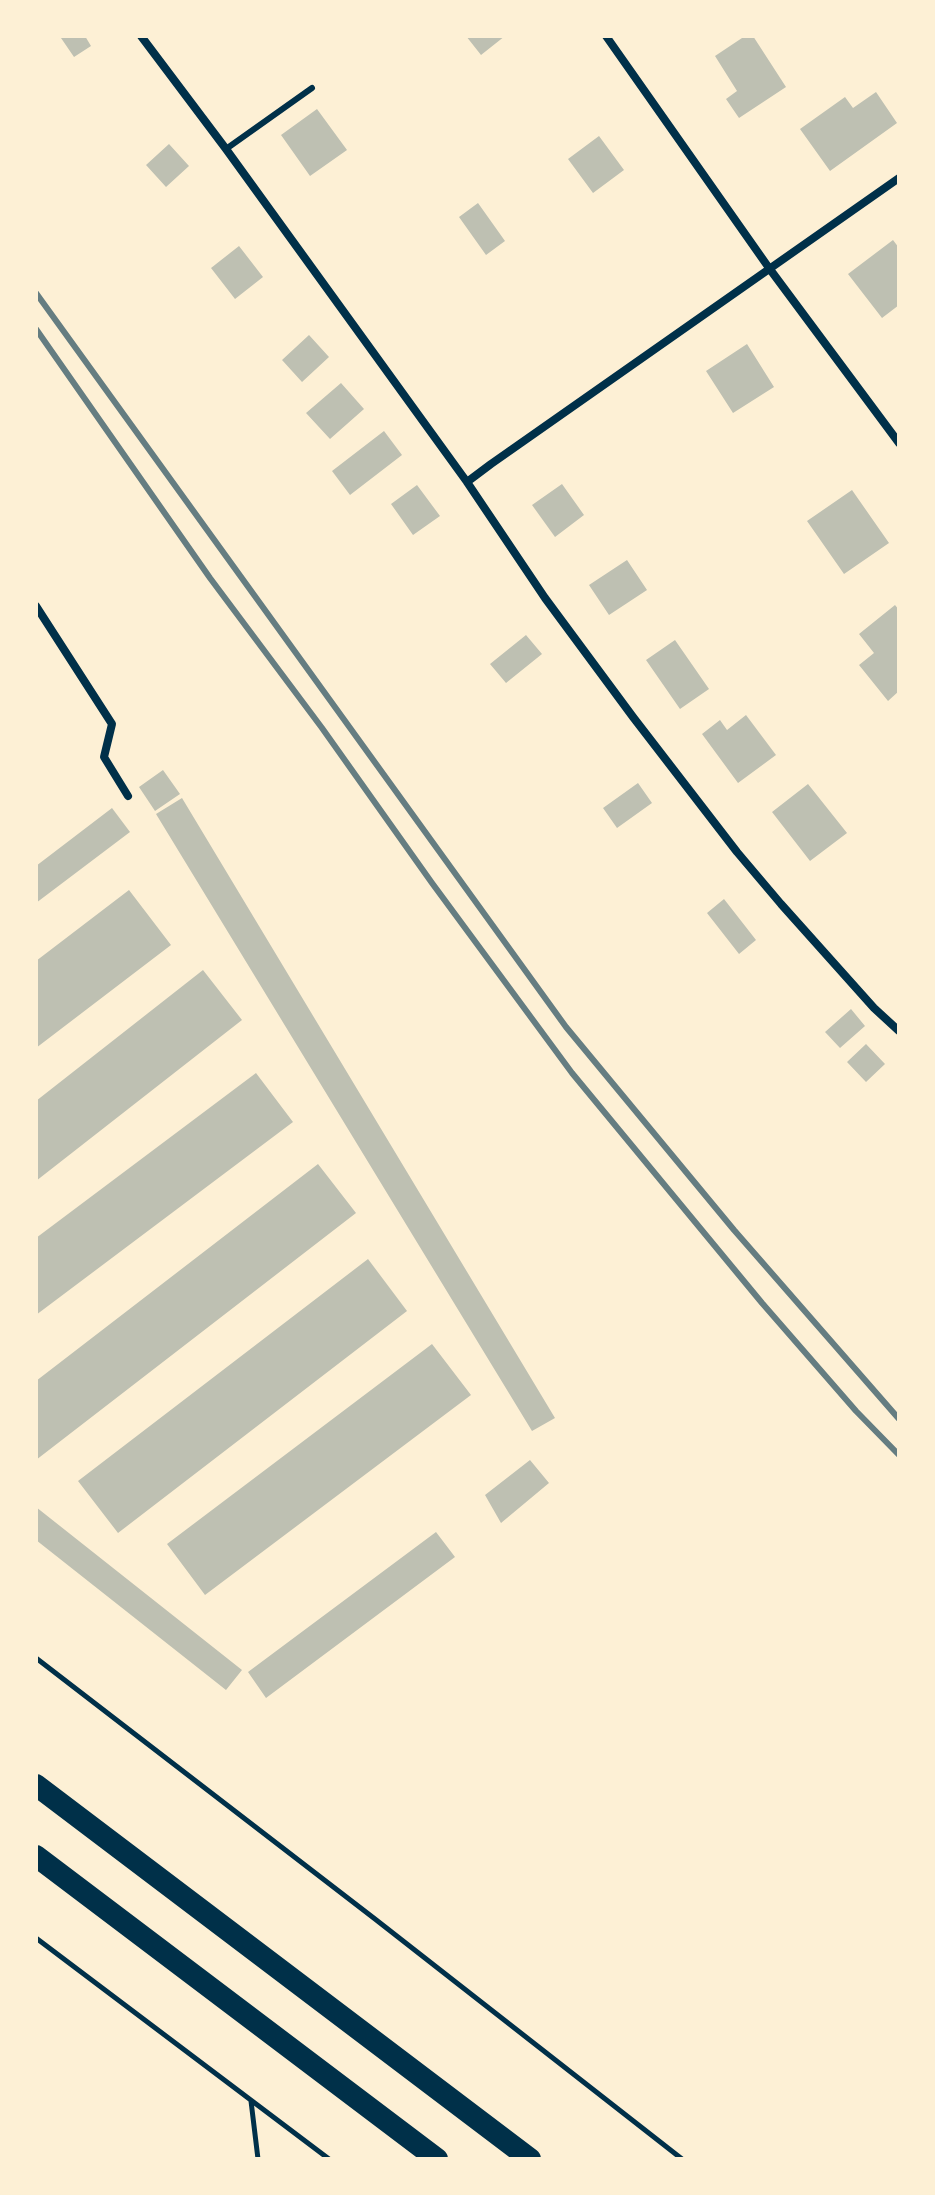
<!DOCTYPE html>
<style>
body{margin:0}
#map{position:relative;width:935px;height:2195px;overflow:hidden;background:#fdf0d5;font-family:"Libre Baskerville",serif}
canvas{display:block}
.frame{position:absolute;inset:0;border:38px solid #fdf0d5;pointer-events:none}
</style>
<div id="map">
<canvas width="935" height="2195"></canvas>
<div class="frame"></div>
</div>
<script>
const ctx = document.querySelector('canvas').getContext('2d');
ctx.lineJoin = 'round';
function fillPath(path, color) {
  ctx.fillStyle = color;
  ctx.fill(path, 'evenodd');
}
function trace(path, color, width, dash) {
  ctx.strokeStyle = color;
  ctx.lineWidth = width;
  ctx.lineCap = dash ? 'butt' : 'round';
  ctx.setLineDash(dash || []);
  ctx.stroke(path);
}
fillPath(new Path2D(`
 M63,36H85L91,46L74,57L61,38Z
 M466,36H505L481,55Z
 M745,36H753L786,87L739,118L726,99L737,91L715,56Z
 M876,92L897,123L830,171L800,129L845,97L853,108Z
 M317,109L347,150L310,176L281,135Z
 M599,136L624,170L593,193L568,159Z
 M169,144L189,166L166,187L146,165Z
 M478,203L505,241L486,255L459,217Z
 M893,240L899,248V305L882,318L848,274Z
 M239,246L263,277L235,299L211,268Z
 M309,335L329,357L302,382L282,360Z
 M747,344L774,387L733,413L706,371Z
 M341,383L364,409L330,439L306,413Z
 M384,431L402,455L350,495L332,471Z
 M562,484L584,515L555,537L532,505Z
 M417,485L440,516L413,535L391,504Z
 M852,490L889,543L844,574L807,521Z
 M627,560L647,590L609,615L589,585Z
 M895,605L899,610V691L888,701L859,665L874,653L859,634Z
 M526,635L542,654L506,683L490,664Z
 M675,640L709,689L680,709L646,660Z
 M746,715L776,755L738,783L702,734L720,720L727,730Z
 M163,770L180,794L155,811L139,787Z
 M638,783L652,803L617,828L603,808Z
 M808,784L847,833L810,861L772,812Z
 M182,798L555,1418L532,1431L156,814Z
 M112,808L130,832L36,903V866Z
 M129,890L171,945L36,1048V961Z
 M724,899L756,940L739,954L707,913Z
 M203,970L242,1020L36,1181V1101Z
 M851,1009L865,1026L840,1048L825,1032Z
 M866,1044L885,1064L866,1082L847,1062Z
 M256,1073L293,1122L36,1315V1238Z
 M318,1164L356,1213L36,1460V1381Z
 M368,1259L407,1311L118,1533L78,1481Z
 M432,1344L471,1395L205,1595L167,1544Z
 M530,1460L549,1483L501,1523L485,1495Z
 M36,1507L242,1670L226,1690L36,1540Z
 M436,1532L455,1557L266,1698L248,1672Z`), '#bec0b2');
trace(new Path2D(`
 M36,1658L375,1919L682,2159
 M36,1938L329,2159
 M251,2101L258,2159`), '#003049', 5);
trace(new Path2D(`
 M226,149L312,88`), '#003049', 6);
trace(new Path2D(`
 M141,36L226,149L467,482L545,598L633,717L737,852L781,904L874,1008L899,1031
 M606,36L769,268L899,443
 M467,482L491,464L899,178
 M36,606L112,724L104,757L128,796`), '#003049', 8);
trace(new Path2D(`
 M36,1785L530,2159
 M36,1856L437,2159`), '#003049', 22);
trace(new Path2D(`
 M36,293L566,1027L734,1230L899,1419
 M36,329L210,578L322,728L432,883L572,1073L762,1303L856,1411L899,1455`), '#657d81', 6);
</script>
